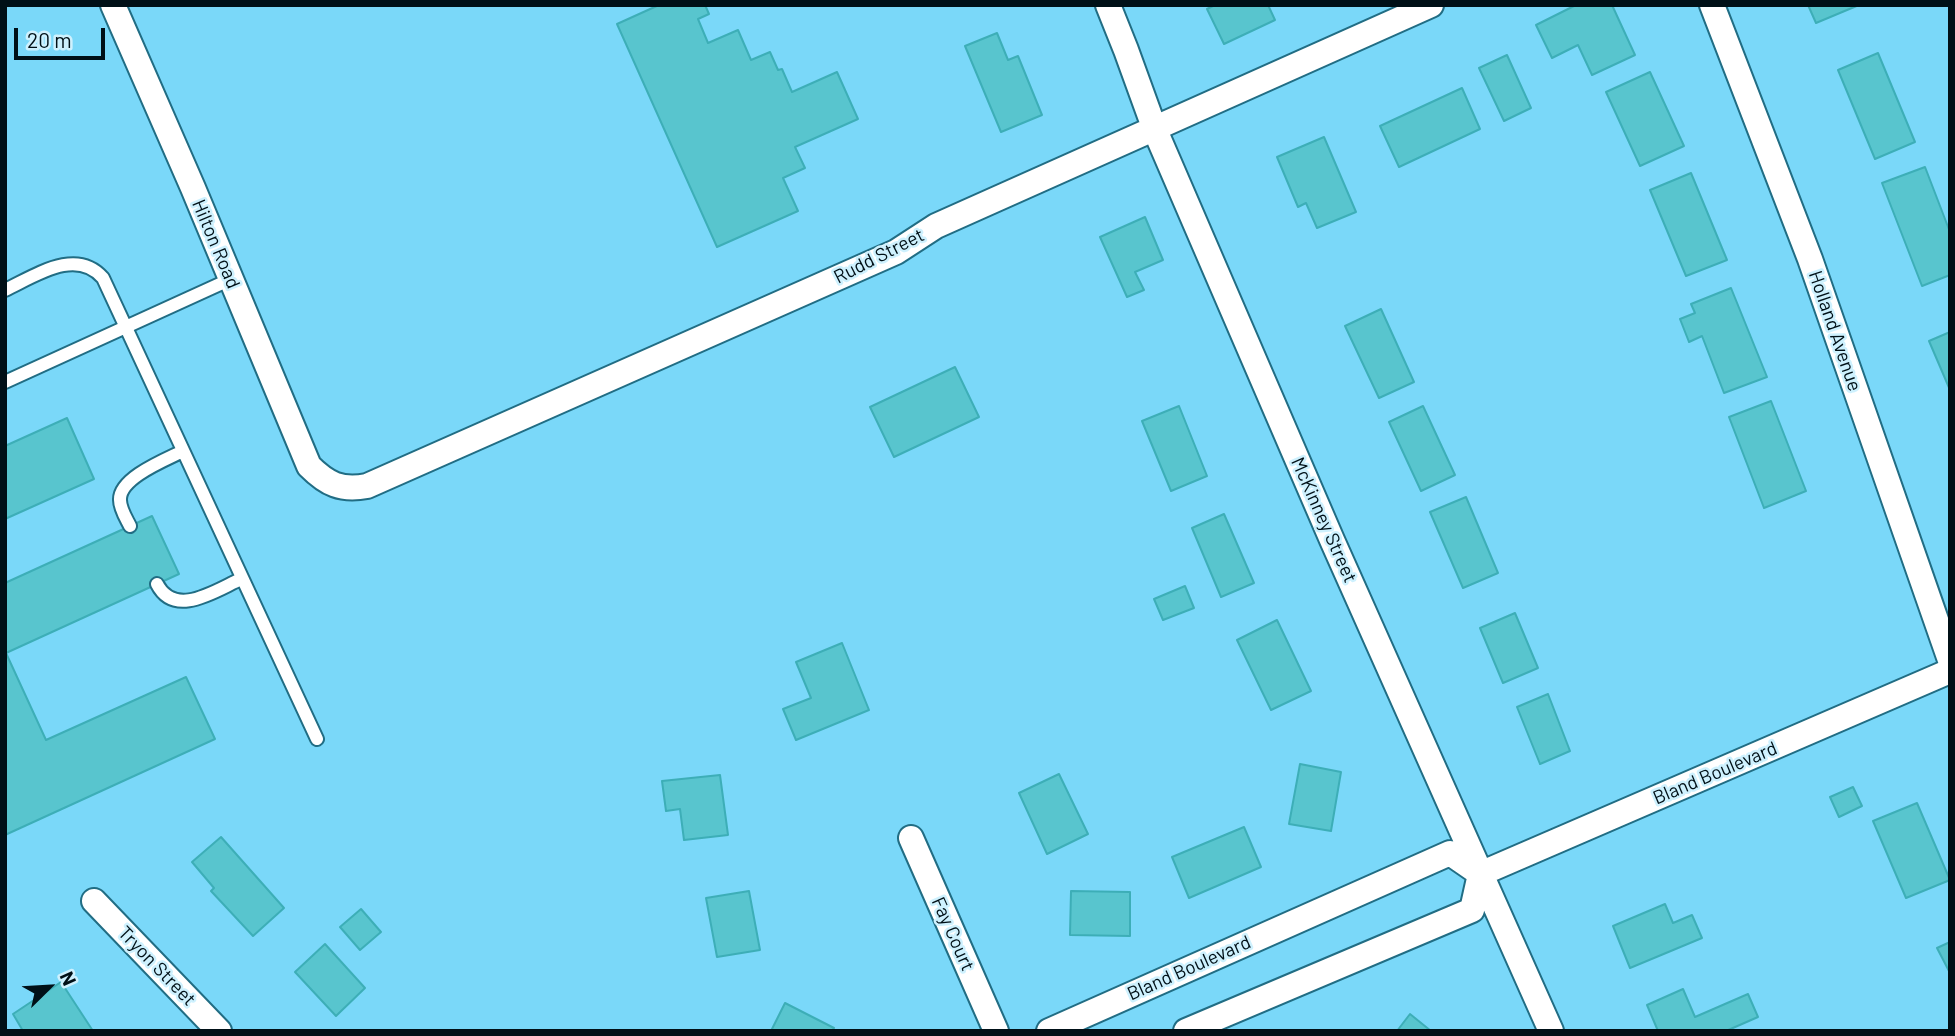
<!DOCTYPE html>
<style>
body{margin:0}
#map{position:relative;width:1955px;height:1036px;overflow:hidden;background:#7ad8f9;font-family:Barlow,sans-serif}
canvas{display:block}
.frame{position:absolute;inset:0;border:7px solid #001017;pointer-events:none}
.north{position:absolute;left:14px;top:952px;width:70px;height:70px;-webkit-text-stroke:5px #cef1fe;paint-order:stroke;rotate:66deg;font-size:19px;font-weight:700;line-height:28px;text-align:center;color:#001017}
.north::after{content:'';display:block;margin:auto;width:24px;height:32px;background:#001017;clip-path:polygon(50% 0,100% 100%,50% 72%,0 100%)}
.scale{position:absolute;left:14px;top:28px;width:91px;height:32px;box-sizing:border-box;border:4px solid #001017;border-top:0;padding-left:9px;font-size:21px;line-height:24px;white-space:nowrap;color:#001017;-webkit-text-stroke:5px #cef1fe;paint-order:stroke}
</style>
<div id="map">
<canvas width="1955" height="1036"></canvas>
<div class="frame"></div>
<div class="north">N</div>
<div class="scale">20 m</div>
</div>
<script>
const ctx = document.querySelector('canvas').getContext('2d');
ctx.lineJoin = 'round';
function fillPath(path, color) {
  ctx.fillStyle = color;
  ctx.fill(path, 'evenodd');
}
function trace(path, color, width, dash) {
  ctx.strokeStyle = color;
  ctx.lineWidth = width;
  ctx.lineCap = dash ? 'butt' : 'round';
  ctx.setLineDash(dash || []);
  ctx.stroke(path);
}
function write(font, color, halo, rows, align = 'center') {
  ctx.font = font + ' Barlow,sans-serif';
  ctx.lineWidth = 5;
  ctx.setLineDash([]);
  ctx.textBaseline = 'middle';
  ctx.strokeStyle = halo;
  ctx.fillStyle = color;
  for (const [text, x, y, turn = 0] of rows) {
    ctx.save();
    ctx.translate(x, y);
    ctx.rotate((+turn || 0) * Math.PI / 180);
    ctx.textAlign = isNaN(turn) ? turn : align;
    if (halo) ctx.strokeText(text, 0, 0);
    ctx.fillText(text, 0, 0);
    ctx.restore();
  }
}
const building = new Path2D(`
 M659,5H705L709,14L698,19L708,43L738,30L751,60L770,52L778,70L782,69L792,92L837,72L858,119L795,147L805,168L783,178L798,211L717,247L617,24Z
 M1215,5H1268L1275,20L1224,44L1207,9Z
 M1576,5H1612L1635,55L1592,75L1578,45L1552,58L1536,25Z
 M1808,5H1859L1816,23Z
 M997,33L1008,60L1018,56L1042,115L1001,132L965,46Z
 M1878,53L1915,142L1875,159L1838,70Z
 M1507,55L1531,108L1504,121L1479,68Z
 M1650,72L1684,146L1640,166L1606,92Z
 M1462,88L1480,129L1399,167L1380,126Z
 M1324,137L1356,212L1317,228L1306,203L1298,207L1277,157Z
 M1925,167L1950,232V275L1922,286L1882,183Z
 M1691,173L1727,260L1686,276L1650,190Z
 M1145,217L1163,260L1135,272L1144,290L1127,297L1100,237Z
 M1731,288L1767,377L1724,393L1702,336L1689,342L1680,319L1695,313L1691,304Z
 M1381,309L1414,382L1379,398L1345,326Z
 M1950,332V390L1929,341Z
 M955,367L979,417L894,457L870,407Z
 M1771,401L1806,491L1764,508L1729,417Z
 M1179,406L1207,476L1171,491L1142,421Z
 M1423,406L1455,475L1421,491L1389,422Z
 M67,418L94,479L5,519V446Z
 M1466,497L1498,573L1463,588L1430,512Z
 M1224,514L1254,583L1221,597L1192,528Z
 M152,516L179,574L6,653L46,740L186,677L215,739L5,835V583Z
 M1185,586L1194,608L1163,620L1154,599Z
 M1515,613L1538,668L1503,683L1480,628Z
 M1277,620L1311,691L1271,710L1237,640Z
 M842,643L869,710L796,740L783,709L811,698L796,662Z
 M1548,694L1570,751L1540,764L1517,707Z
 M1300,764L1341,772L1331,831L1289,824Z
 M1059,774L1088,834L1047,854L1019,793Z
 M720,775L728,835L684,840L680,809L666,811L662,781Z
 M1853,787L1862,806L1839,817L1830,797Z
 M1917,803L1950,880L1906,898L1873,821Z
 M1244,827L1261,867L1189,898L1172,857Z
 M221,837L284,908L253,936L211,891L214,888L192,862Z
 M749,891L760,950L717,957L706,898Z
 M1071,891L1130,892V936L1070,935Z
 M1665,904L1673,923L1692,915L1702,938L1630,968L1613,926Z
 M361,909L381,932L360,950L340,927Z
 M1950,942V973L1937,948Z
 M325,944L365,988L336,1016L295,972Z
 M61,982L93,1031H23L13,1014Z
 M1683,989L1695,1017L1748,994L1758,1017L1726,1031H1658L1647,1005Z
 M785,1003L834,1028L832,1031H771Z
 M1410,1014L1431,1031H1397Z`);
fillPath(building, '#58c5ce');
trace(building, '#3daeb7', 2);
const lane = new Path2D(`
 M5,290C35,276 76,247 103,278L317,739
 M5,382L231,279
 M130,526C126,518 120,509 120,500C119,478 165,460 183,451
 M157,584C175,619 216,590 241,579`);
const street = new Path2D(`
 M113,5L193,188L309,466C327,484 341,491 367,486L896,252L936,226L1431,5
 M1108,5L1126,50L1155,130L1332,540L1551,1031
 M1712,5L1810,259L1950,660
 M911,838L996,1031
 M1480,874L1950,671
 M94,901L219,1031
 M1049,1031L1450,853L1479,873
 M1186,1031L1472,910L1480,874`);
trace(lane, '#216d84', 16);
trace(street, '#216d84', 28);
trace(lane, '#fff', 12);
trace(street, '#fff', 24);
write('19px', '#001017', '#cef1fe', [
 ["Hilton Road",216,244,67],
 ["Rudd Street",879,256,-27],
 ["Holland Avenue",1835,331,71],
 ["McKinney Street",1324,520,66],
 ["Bland Boulevard",1715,773,-23],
 ["Fay Court",953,934,66],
 ["Tryon Street",157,966,46],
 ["Bland Boulevard",1189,968,-24]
]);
</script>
